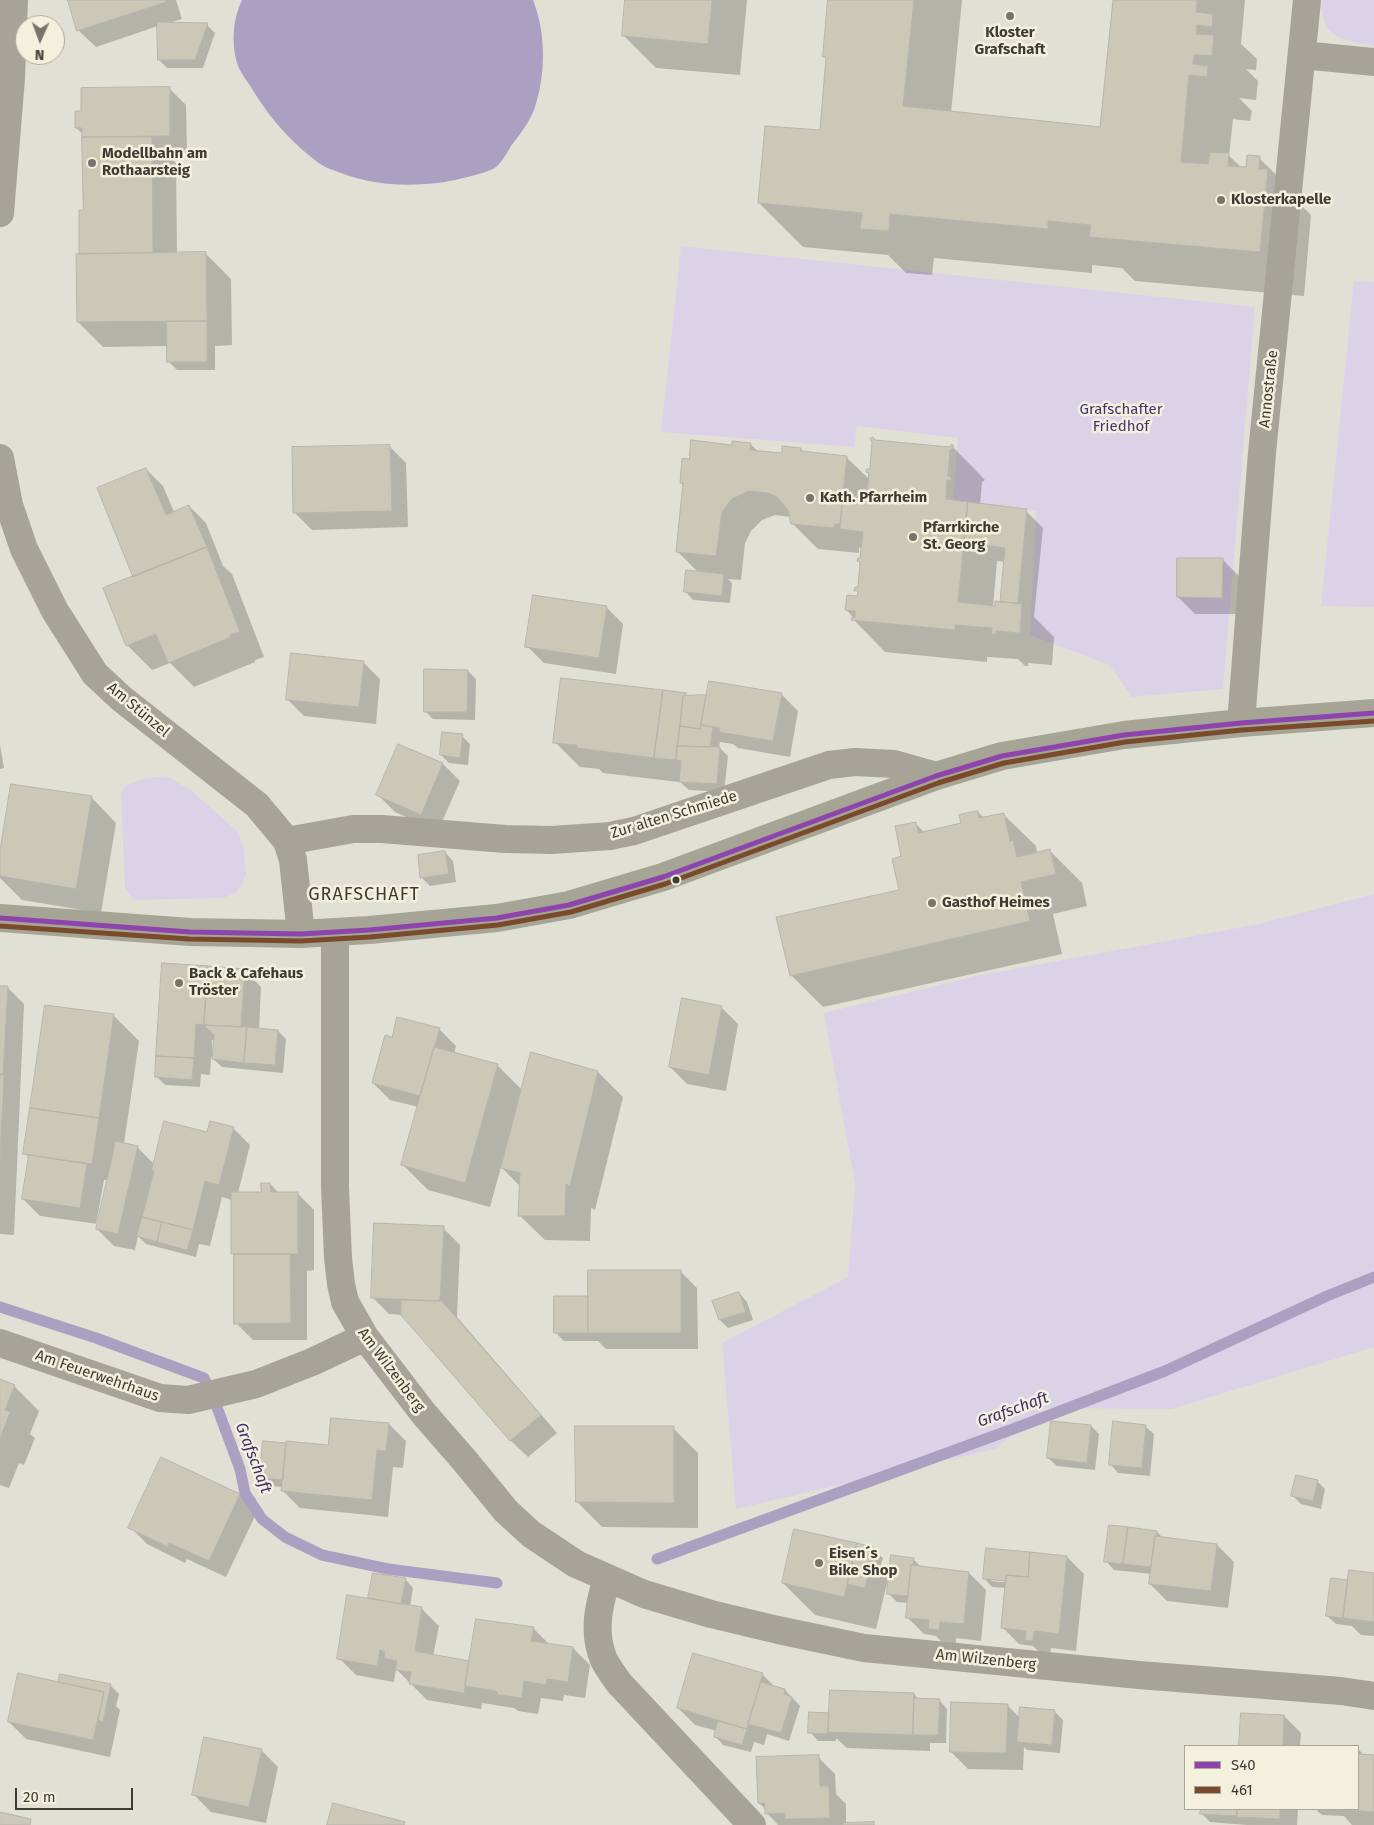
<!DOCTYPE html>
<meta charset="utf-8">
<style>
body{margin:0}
#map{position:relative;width:1374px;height:1825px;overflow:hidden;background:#e1e0d5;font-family:"Fira Sans",sans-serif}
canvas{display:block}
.legend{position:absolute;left:1184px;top:1745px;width:175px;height:65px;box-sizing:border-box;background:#f3f0dd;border:1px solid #aaa899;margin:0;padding:6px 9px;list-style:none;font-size:15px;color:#3d3c34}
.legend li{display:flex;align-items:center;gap:10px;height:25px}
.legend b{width:25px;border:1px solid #aaa899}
.north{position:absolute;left:15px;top:15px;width:50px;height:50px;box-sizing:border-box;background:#f3f0dd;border:1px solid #aaa899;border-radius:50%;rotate:182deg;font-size:14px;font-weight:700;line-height:20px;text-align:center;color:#3d3c34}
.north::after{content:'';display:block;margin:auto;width:18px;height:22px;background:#76756c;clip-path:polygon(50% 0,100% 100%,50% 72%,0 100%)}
.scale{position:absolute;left:15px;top:1788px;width:118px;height:22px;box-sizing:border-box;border:2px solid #3d3c34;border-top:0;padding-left:6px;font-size:15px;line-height:18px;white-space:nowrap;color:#3d3c34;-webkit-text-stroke:4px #f3f0dd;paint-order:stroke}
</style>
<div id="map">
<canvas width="1374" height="1825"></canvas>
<ul class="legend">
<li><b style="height:6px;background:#8e44ad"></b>S40</li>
<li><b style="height:6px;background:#7a4b2a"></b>461</li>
</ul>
<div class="north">N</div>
<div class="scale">20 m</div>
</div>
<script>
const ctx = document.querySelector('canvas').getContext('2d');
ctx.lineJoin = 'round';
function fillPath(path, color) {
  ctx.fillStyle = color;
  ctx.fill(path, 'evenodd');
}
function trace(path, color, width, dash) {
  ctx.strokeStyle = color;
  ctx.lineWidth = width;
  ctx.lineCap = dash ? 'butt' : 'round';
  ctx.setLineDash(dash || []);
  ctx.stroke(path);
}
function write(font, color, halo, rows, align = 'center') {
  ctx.font = font + ' "Fira Sans",sans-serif';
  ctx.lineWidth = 5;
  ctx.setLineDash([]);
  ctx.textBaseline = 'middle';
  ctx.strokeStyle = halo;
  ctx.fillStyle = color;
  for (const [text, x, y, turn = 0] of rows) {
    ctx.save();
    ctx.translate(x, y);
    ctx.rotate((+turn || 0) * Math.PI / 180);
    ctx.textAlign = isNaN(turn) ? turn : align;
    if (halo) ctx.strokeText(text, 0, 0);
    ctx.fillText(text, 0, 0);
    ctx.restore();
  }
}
fillPath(new Path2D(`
 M1322,0H1374V46C1344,42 1318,36 1322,0Z
 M681,246L1255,307L1223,689L1132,697L1109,665L1030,635L1036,511L953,500L958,438L857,426L854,447L661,432Z
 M1354,281L1374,282V607L1321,606Z
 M167,776L192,791L239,833L244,850L246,874L242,884L236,893L223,898L134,900L125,888L121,795L125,786L142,779Z
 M1374,894V1347L1172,1409L1046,1408L995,1449L736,1509L722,1343L848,1277L855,1184L824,1013L976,976L1259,924Z`), '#dad3e7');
fillPath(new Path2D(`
 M242,0H533C546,33 546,73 535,107C530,122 520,134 511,146C507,153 502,162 496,167C489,173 455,180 445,182C407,187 377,186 341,173C334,170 326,168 320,164C294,145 271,120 254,92C249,83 240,73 237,63C231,43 233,18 242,0Z`), '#aaa0c1');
fillPath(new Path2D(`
 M69,0H176L182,19L168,23L207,25L215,33L203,68H167L159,60L158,26L96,47L78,30Z
 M627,0H747L740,75L656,68L623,35Z
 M830,0H962L951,113L1101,128L1114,0H1245L1241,44L1257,59L1256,70L1246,69L1258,81L1256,100L1239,98L1252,111L1250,121L1233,119L1229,156L1242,168H1247L1259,158L1304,202L1303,207L1311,215L1304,296L1135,281L1122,268L1092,265V273L934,258L932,275L906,273L888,255L803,247L759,203L821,131L827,59L825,56Z
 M169,88L186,105L187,153H166L176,163L177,254H206L231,279L232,345L215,346V370H177L169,362L168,346L103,347L78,322L84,211L83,134L76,128L82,112Z
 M875,441L949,448L952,446L985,480L982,482L980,505L1026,511L1043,528L1034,617L1054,637L1052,665L1028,663V666H1025L1018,659L987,657V662L885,652L853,619V617L846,610L858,597L859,593L856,590L859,589L861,564L859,561L861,559L862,550L859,547V553L818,549L792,523L791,517L775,515L762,520L751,531L745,543L741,580L728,579L732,583L730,603L693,600L685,591L698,572L677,551L684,486L681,483L690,460L733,446L750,444L759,452L783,455L801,449L804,452L846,457L870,480V475L867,472L871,470ZM997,561L1005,562L1001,603L996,607H993Z
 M389,446L406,463L408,527L312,530L295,513Z
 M146,469L163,486L174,512L189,506L206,523L223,566L232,574L264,657L255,660V662L194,687L170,663L152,670L127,645Z
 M1222,559L1239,576L1238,614H1195L1178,597Z
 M606,607L623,624L616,674L544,663L527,646Z
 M363,662L380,679L376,724L304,716L287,699Z
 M468,671L476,679L475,720L433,719L425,711Z
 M662,691L686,695L688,697L781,694L798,711L790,757L738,748L733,744L720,742L719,747L728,756L724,792L689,790L679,781V782L603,773L599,769L580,767L555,742Z
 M462,736L470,744L468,765L449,763L441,755Z
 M0,745L4,768L0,769Z
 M399,745L443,764L460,781L438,831L395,812L378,795Z
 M91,797L116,823L101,913L22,900L0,878V858Z
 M978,812L984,818L1003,814L1036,846L1037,854L1050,851L1082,883L1087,906L1053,914L1062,954L823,1007L791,975L900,890L903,857L915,823L925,833L962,824Z
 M445,852L453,861L456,882L430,886L421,877Z
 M244,970L261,987L259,1030L278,1031L286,1039L283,1073L222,1067L211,1057L210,1075L201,1074L200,1087L165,1085L156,1076L157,1057ZM212,1040H215L214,1052H212Z
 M0,987H7L24,1004L14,1235L0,1234Z
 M721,1007L738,1024L726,1091L687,1084L670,1067Z
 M114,1016L139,1041L124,1144L137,1147L154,1164L208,1134L233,1128L250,1145L238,1193H262L270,1184L279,1193H297L314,1210V1270L307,1271V1340H253L236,1323L235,1256L232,1253V1200L222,1197L210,1246L199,1244L196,1257L146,1244L138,1236L135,1250L114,1246L97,1229L98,1224L40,1216L23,1199L29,1158L25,1153ZM115,1141L118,1142L116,1150L114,1149ZM104,1180H109L99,1224H96Z
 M439,1029L456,1046L454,1054L497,1065L522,1090L532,1054L598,1072L623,1097L595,1210L591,1208L590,1241L545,1240L519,1215L520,1186L501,1167L490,1207L428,1190L403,1165L419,1107L390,1100L373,1083L393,1039Z
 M443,1228L460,1245L457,1317L557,1433L528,1457L511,1441L403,1315L389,1314L372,1297Z
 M680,1271L697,1288L698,1349H606L598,1341H564L555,1332L587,1297Z
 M739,1293L747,1302L753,1320L728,1328L720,1320L714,1302Z
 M0,1381L14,1386L39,1411L30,1434L35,1438L24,1465L19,1463L9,1488L0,1485Z
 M389,1424L406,1441L403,1468L393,1467L388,1517L300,1508L283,1491V1487L269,1486L261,1478L329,1446Z
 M1091,1426L1099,1434L1095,1470L1057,1466L1048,1458Z
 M1145,1426L1154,1434L1150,1476L1118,1473L1110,1464Z
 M673,1428L698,1453V1528L602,1527L577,1502Z
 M162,1459L240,1495L257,1512L226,1577L187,1559L185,1563L147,1544L130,1527Z
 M1317,1481L1325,1489L1321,1509L1301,1504L1293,1496Z
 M1157,1532L1163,1538L1217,1545L1234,1562L1228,1608L1167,1601L1150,1584L1152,1574L1114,1570L1106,1561Z
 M874,1550L883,1558L880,1568L890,1578L913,1559L922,1568L969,1573L986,1590L981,1641L956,1638V1646H946L936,1636L924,1634L907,1617L908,1603L897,1602L888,1593L890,1579H888L876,1629L815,1615L783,1583Z
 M1067,1557L1084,1574L1076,1651L1051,1648L1050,1657L1043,1656L1033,1646L1019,1644L1002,1627L1006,1588L992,1587L984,1578ZM991,1578L1012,1580V1583L991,1581Z
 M1374,1574V1636L1361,1635L1352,1626L1336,1624L1327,1616L1349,1581Z
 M405,1579L413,1588L410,1607L422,1609L439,1626L433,1656L470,1663L533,1628L550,1645L573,1648L590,1665L585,1698L564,1695L563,1701L541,1698L538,1714L518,1711L514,1708L482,1703L481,1709L427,1700L396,1669L394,1682L356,1675L339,1658L372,1601L370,1598Z
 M694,1654L763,1675L776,1688L785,1690L800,1706L789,1741L767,1734L764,1745L754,1742L751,1752L723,1745L715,1736L717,1731L695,1725L678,1708Z
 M61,1675L111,1686L119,1694L116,1706L120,1710L110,1757L26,1739L9,1722L62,1684Z
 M914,1694L919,1700H939L947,1709L946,1743H930V1751L847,1748L836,1738V1741H818L810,1732L830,1714Z
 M1007,1705L1021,1719L1054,1711L1063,1720L1060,1753L1027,1750L1024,1747L1023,1770L968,1769L951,1752Z
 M1242,1715L1284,1716L1301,1733L1300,1746H1241Z
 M1358,1749L1365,1756L1374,1757V1825H1352L1344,1816L1322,1815L1315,1809H1358Z
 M261,1750L278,1767L266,1823L211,1812L194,1795Z
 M818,1757L835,1774L836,1794L846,1804V1824L873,1823L875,1825H778L767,1813L766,1810L759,1803Z
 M1202,1809H1298L1297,1825H1247L1210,1822L1202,1814Z`), '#0003');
trace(new Path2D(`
 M0,1307L96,1338L204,1378L218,1410L240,1469L245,1493L262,1519L285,1537L322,1555L388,1569L497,1583
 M657,1559L1021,1426L1165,1371L1327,1296L1374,1277`), '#aaa0c1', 11);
const building = new Path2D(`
 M68,0H165L166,2L77,31Z
 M625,0H712L708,44L622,36Z
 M828,0H914L903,106L1100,127L1113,0H1197L1196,12L1213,14L1212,27L1197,25L1196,34L1214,35L1212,56L1194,55L1193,64L1208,66L1207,77L1189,75L1181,162L1208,164L1210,152L1229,153L1228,166L1246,167L1247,155L1260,156L1259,169H1268L1260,252L1089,237L1091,225L1048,221V229L890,214L889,231L860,229L862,213L758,203L765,126L820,130L826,57H823Z
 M157,22L208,23L195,60H158Z
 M170,87V136L82,137V128H75V111H81V88Z
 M82,137H152L153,253L79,254V210H83Z
 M206,252L207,321L77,322L76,254Z
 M167,321H207V362H167Z
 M873,437L875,440L949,447L952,444L954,447L950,450L948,476L951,477V481L947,480L946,499L968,502L958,602L995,606V601L1022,604L1020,633L996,631V634H991L992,628L955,625V630L851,620L852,617H855V611L845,610L847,595L857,596L858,591H854L855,587H858L860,562L857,561L858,558H860L863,532L840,529L843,497L866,499L869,473L866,472V469H870L872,442L870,439Z
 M691,440L732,445V441L751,443L750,450L782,453V446L801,448V451L847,456L840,524H835L834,528L791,524L788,510L777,497L768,493L749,491L732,499L722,512L716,556L676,552L683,483H680L682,458L689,459Z
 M390,445L392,511L293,513L292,447Z
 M146,468L166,515L189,505L207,547L133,577L97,488Z
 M968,502L1027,509L1018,603L1000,602L1005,548L964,542Z
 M207,547L240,632L230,635L231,637L168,663L156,634L126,646L103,588Z
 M1177,558H1223L1222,598L1177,597Z
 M686,570L724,574L722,596L684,592Z
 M533,595L607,606L599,658L525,647Z
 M291,653L364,661L359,707L286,700Z
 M424,669L468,670L467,712H424Z
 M561,678L663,690L654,758L577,748V745L553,743Z
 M709,681L782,693L773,741L719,732L720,728L701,725Z
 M663,690L687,693L683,696L676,760L654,758Z
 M706,695L700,729L680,726L683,696Z
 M701,725L713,727L710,747L677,746L680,726L700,729Z
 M442,732L463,734L460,758L440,755Z
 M398,744L443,763L421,815L376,795Z
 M677,746L720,747L717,784L679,782L681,761L676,760Z
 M11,784L92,796L76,889L0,876V851Z
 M978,811L979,818L1004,813L1010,841L1013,840L1017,857L1050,849L1056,874L1021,882L1030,921L790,976L776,917L899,890L892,859L901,856L895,826L916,822L918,833L961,823L959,815Z
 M445,851L449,874L420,878L418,855Z
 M162,963L208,966L204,1025L196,1024L194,1058L156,1056Z
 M208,966L245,969L241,1027L204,1025Z
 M0,986H8L3,1074H0Z
 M682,998L722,1006L709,1075L669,1067Z
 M45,1005L114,1014L99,1118L30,1108Z
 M397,1017L440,1028L420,1096L372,1083L385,1035L392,1037Z
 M204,1025L247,1027L244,1063L212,1059L214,1035Z
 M247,1027L278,1030L275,1065L244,1063Z
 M434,1047L498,1064L465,1183L401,1165Z
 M531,1052L598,1071L570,1186L566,1184L565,1216H518L520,1173L501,1168Z
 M156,1056L194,1058L192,1080L155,1077Z
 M0,1075H4L0,1160Z
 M30,1108L99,1118L92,1164L23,1154Z
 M164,1121L207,1132L210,1121L234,1127L219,1185L205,1181L193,1230L142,1217L154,1171L152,1170Z
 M116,1141L138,1146L118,1234L96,1229Z
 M29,1155L87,1164L80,1208L22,1199Z
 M261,1183H270L271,1192H298V1254H231V1192H261Z
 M142,1217L162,1222L157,1242L137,1236Z
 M162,1222L193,1230L187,1250L157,1242Z
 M374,1223L444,1226L440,1301L371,1298Z
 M234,1254H290L291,1323L234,1324Z
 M588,1270H681V1333H588Z
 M739,1292L746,1312L719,1320L712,1301Z
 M554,1296H588V1333H554Z
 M440,1299L541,1415L510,1441L401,1315V1300L440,1301Z
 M0,1379L15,1385L5,1410L10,1412L0,1439Z
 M331,1418L389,1423L386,1451L377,1450L372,1500L281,1491L286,1441L328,1445Z
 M1051,1421L1091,1425L1087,1463L1047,1458Z
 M1113,1421L1146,1425L1142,1468L1109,1465Z
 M575,1426H674V1503L576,1502Z
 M263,1441L286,1443L283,1480L260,1478Z
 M161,1457L240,1494L209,1561L169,1543L168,1547L128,1528Z
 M1296,1475L1318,1480L1313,1501L1291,1496Z
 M1109,1525L1128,1527L1123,1564L1104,1562Z
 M1128,1527L1157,1531V1537L1155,1536L1151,1567L1123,1564Z
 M794,1529L857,1543L844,1597L782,1583Z
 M1155,1536L1217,1544L1211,1591L1149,1584Z
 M857,1543L875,1548L865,1588L847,1584Z
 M986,1548L1030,1552L1028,1577L1006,1575V1581L983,1579Z
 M1030,1552L1067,1556L1059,1634L1034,1631L1033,1641L1025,1640L1026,1631L1001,1628L1006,1575L1028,1577Z
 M891,1555L914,1558L913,1565H911L908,1596L887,1594Z
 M911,1565L969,1572L964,1624L940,1622L939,1630L928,1629L929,1620L906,1618Z
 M1349,1570L1374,1573V1622L1343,1618Z
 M373,1573L406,1578L401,1604L368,1598Z
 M1331,1578L1348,1580L1343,1618L1326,1616Z
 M347,1595L422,1607L415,1651L469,1661L464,1693L409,1684L411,1672L395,1670L397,1661L384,1658L385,1652L380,1650L377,1666L337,1659Z
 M476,1619L534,1627L531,1641L573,1647L568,1682L547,1679L546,1685L524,1681L522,1698L499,1695L496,1691L465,1686Z
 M693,1653L763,1673L747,1729L677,1708Z
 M18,1673L104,1692L93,1740L8,1722Z
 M60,1674L111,1684L103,1722L98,1720L104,1692L58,1682Z
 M761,1682L785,1689L784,1694L792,1697L781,1733L748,1724Z
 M830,1690L914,1693L913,1735L828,1732Z
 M914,1698L940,1699L938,1735H913Z
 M951,1702L1008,1704L1006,1753L950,1752Z
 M1020,1707L1055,1710L1052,1745L1017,1742Z
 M809,1712L829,1713L828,1734L808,1733Z
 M1241,1713L1284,1715L1283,1746H1239Z
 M718,1721L747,1729L742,1745L714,1737Z
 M204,1737L262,1749L249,1807L192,1795Z
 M1358,1748V1754L1374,1755V1812L1337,1809H1358Z
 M819,1755L820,1786H829L830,1818L785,1819V1813L765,1814V1803H758L756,1757Z
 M333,1803L405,1822L404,1825H327Z
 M1201,1809H1237V1816L1200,1814Z
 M1237,1809H1280V1819L1237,1817Z
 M0,1812L31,1819L30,1825H0Z
 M874,1822V1825H843V1823Z`);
fillPath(building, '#cbc8b8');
trace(building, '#b6b5ad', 1);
trace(new Path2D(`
 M1302,55L1374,62
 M0,213L11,78L14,0
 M0,458L9,505L24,549L55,611L95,674L122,699L257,805L287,841L293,860L301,934
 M1241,723L1262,453L1307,0
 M287,841L353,829H382L505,839L552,840L610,836L634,831L829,765L855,762L894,764L936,776
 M335,932V1187L338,1258L341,1284L345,1302L365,1337L424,1414L465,1461L506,1511L531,1534L576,1564L644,1594L711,1614L778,1630L864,1648L1139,1675L1341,1691L1374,1696
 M0,1343L160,1398L188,1400L256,1384L312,1362L365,1337
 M607,1578C599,1605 592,1632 604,1660C608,1668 614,1676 619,1683L752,1825`), '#a6a498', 28);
trace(new Path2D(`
 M0,918L190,932L301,934L369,930L497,918L569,905L663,877L936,776L1002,756L1124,735L1241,723L1374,713`), '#a6a494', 28);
trace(new Path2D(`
 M0,918L190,932L301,934L369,930L497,918L569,905L663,877L936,776L1002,756L1124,735L1241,723L1374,713`), '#8e44ad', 5);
trace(new Path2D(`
 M0,926L189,939L301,941L370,937L498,925L571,912L665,884L938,783L1004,763L1125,742L1242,730L1374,721`), '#7a4b2a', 5);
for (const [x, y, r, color] of [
 [1010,16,5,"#76756c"],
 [92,163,5,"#76756c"],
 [1221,200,5,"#76756c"],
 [810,498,5,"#76756c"],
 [913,537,5,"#76756c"],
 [676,880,4.5,"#3d3c34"],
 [932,903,5,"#76756c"],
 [179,983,5,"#76756c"],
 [819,1563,5,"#76756c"]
]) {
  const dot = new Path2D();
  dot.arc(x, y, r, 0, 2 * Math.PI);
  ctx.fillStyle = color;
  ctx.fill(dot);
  trace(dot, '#f3f0dd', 2);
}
write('bold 15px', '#3d3c34', '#f3f0dd', [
 ["Kloster",1010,33,"center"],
 ["Grafschaft",1010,50,"center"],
 ["Modellbahn am",102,154],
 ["Rothaarsteig",102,171],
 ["Klosterkapelle",1231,200],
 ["Kath. Pfarrheim",820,498],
 ["Pfarrkirche",923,528],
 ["St. Georg",923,545],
 ["Gasthof Heimes",942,903],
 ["Back & Cafehaus",189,974],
 ["Tröster",189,991],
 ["Eisen´s",829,1554],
 ["Bike Shop",829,1571]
], 'left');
write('15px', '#3d3c34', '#f3f0dd', [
 ["Annostraße",1269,389,-84],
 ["Am Stünzel",138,710,40],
 ["Zur alten Schmiede",674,815,-17],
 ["Am Wilzenberg",391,1370,53],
 ["Am Feuerwehrhaus",97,1376,19],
 ["Am Wilzenberg",986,1660,6]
]);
write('15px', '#493272', '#f3f0dd', [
 ["Grafschafter",1121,410],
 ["Friedhof",1121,427]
]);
write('italic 16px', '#442d6d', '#f3f0dd', [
 ["Grafschaft",1013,1410,-20],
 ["Grafschaft",253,1458,69]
]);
ctx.letterSpacing = '1px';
write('18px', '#3d3c34', '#f3f0dd', [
 ["GRAFSCHAFT",364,895]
]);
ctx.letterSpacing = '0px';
</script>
